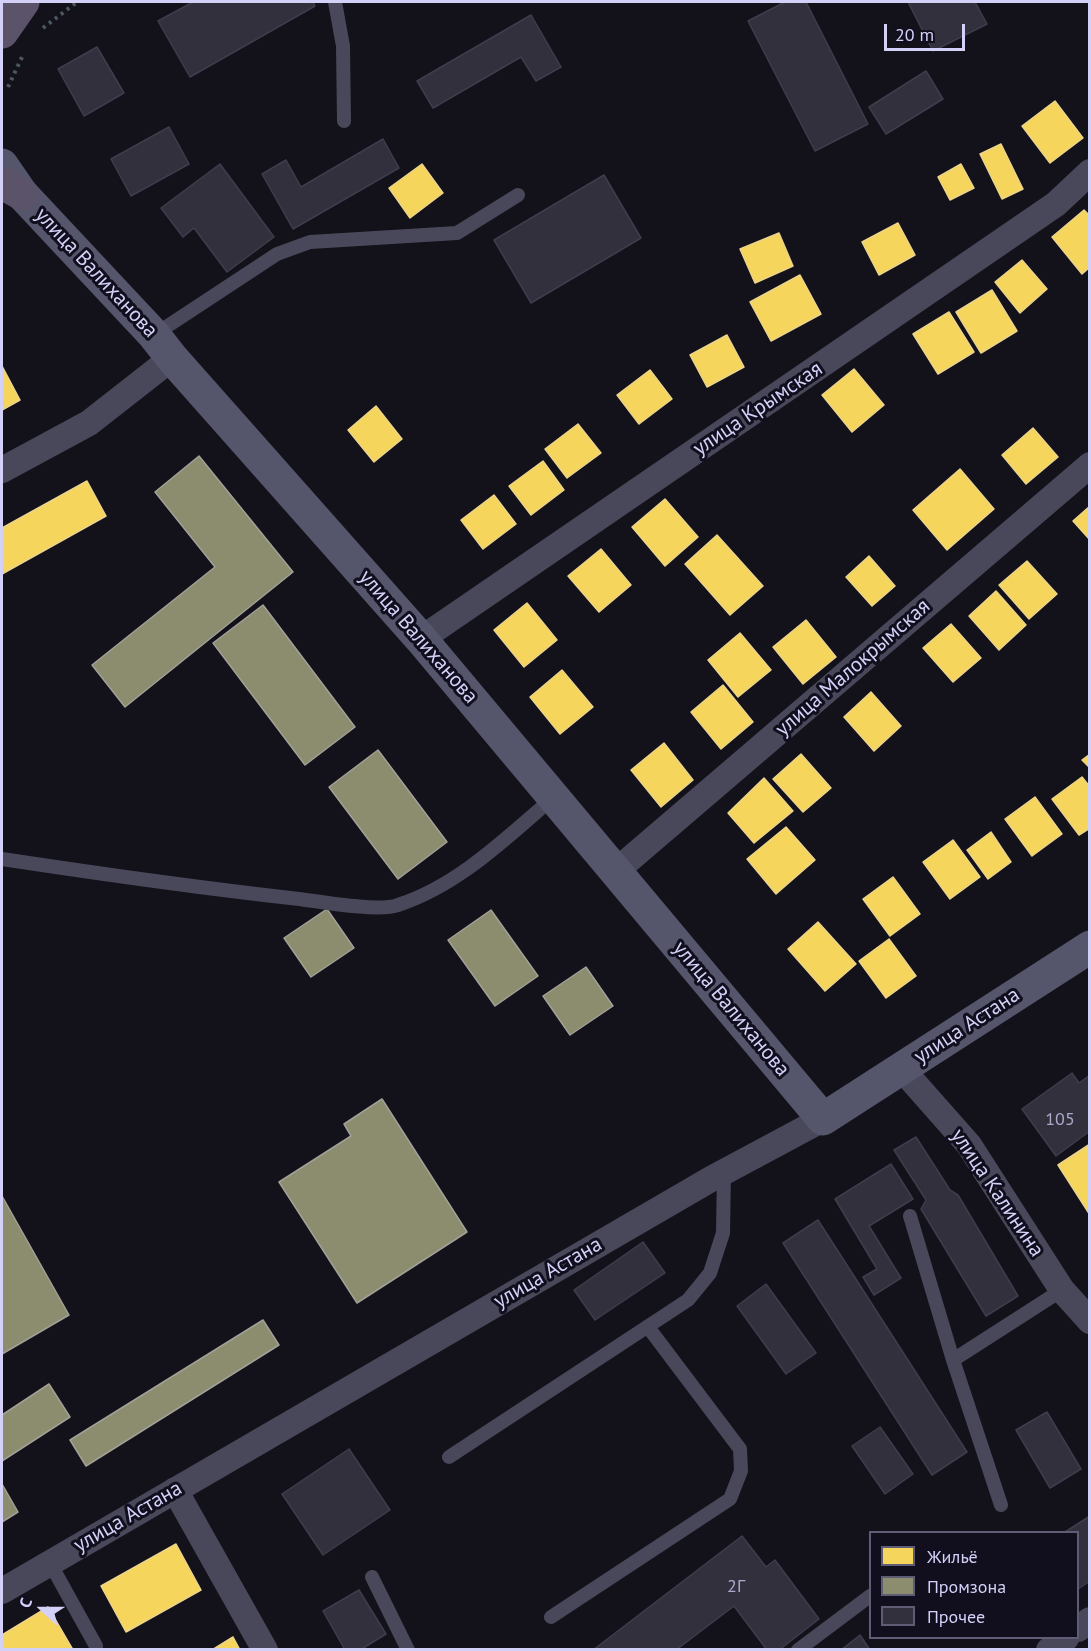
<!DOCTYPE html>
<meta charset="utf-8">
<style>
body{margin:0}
#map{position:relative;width:1091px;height:1651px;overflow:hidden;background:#13121a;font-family:"PT Sans",sans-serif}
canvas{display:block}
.frame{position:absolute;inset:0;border:3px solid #d4d1f9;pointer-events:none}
.legend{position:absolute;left:869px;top:1531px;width:210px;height:108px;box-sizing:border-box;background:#110f1d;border:2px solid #5f5d75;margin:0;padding:8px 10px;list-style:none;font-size:18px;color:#d4d1f9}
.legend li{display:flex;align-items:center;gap:12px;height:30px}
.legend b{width:30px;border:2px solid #5f5d75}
.north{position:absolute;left:12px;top:1579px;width:60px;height:60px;-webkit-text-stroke:4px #110f1d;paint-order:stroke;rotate:291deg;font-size:16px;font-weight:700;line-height:24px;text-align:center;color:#d4d1f9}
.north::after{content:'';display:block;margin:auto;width:21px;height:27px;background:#d4d1f9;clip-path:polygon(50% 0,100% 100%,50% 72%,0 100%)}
.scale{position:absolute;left:884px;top:24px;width:81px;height:27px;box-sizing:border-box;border:3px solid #d4d1f9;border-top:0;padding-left:8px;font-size:18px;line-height:21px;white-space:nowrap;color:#d4d1f9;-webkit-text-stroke:4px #110f1d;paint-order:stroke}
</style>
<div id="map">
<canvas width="1091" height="1651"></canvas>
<div class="frame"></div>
<ul class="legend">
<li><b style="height:16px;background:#f6d55c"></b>Жильё</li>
<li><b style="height:16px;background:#8c8c6e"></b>Промзона</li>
<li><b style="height:16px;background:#31303c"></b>Прочее</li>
</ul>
<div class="north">С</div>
<div class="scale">20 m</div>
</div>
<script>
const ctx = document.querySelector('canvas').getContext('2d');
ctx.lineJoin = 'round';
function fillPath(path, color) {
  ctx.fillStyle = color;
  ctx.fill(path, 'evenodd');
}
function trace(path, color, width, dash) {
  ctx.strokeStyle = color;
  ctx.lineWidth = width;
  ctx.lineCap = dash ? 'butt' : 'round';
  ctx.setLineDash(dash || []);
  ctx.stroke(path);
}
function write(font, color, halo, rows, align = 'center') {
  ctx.font = font + ' "PT Sans",sans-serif';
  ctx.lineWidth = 6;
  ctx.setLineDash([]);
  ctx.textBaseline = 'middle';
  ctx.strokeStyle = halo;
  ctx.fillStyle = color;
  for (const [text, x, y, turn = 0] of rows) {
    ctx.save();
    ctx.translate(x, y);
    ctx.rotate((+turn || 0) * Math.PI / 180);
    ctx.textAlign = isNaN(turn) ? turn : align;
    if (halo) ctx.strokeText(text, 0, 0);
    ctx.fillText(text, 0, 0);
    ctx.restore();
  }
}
const homes = new Path2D(`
 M1055,101L1083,138L1050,163L1022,126Z
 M1001,144L1023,189L1002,199L980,154Z
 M422,164L443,193L410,218L389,188Z
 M961,164L974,188L950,200L938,177Z
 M1084,210L1090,216V267L1082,274L1052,237Z
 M898,223L915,255L879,275L862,242Z
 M779,233L793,266L755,283L740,249Z
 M1022,260L1047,289L1020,313L995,282Z
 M800,275L821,314L771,341L750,302Z
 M992,290L1017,331L981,353L956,312Z
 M949,312L974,352L938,374L913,334Z
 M727,335L744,367L707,387L690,355Z
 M2,366L20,400L2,410Z
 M854,369L884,405L852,432L822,395Z
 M650,370L672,399L639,424L617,395Z
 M376,406L402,439L374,462L348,430Z
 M578,424L601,453L567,478L545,449Z
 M1033,428L1058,457L1026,484L1002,455Z
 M543,461L564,490L531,515L509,486Z
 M960,469L994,509L947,550L913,510Z
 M87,481L106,516L2,574V528Z
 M494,495L516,524L483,549L461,520Z
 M665,499L698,537L665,566L632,527Z
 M1090,506V540L1073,521Z
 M717,535L763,586L730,615L685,564Z
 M601,549L631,585L599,612L568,576Z
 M869,556L895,586L872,606L846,577Z
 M1027,561L1057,594L1029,619L999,585Z
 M996,591L1026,625L999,650L969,616Z
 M527,603L557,640L524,667L494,630Z
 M806,620L836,657L803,684L773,647Z
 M951,624L981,658L953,682L923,648Z
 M740,633L771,670L738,697L708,660Z
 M562,670L593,707L560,734L530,697Z
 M723,685L753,722L721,749L691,712Z
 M871,692L901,726L874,751L844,717Z
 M664,743L693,780L661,807L631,770Z
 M801,754L831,788L803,812L773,779Z
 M1090,754V768L1082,760Z
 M1082,777L1090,787V828L1079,835L1052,799Z
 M764,778L793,811L754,843L728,813Z
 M1035,797L1062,834L1032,856L1005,819Z
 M786,827L815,860L776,894L747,859Z
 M991,832L1011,862L988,879L967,850Z
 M953,840L980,877L950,899L923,862Z
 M893,877L920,914L890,936L863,899Z
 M818,922L856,964L825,991L788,949Z
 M889,939L916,976L886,998L859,961Z
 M1090,1144V1215L1058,1165Z
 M176,1544L201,1590L126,1632L101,1586Z
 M48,1607L73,1650H2V1635Z
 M233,1637L240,1650H212Z`);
fillPath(homes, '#f6d55c');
trace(homes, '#ecd48b', 1.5);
const industry = new Path2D(`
 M199,456L293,572L125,707L92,665L215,567L155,492Z
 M263,605L355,727L305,765L213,643Z
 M378,750L447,842L398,879L329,787Z
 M327,909L354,948L311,977L284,938Z
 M491,910L538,976L495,1006L448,940Z
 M586,967L613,1006L570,1035L543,996Z
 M382,1099L467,1232L357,1303L279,1182L351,1136L344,1124Z
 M2,1196L69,1315L2,1354Z
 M263,1320L279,1345L86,1466L70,1440Z
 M49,1384L70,1417L2,1461V1415Z
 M2,1484L18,1512L2,1522Z`);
fillPath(industry, '#8c8c6e');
trace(industry, '#a2a198', 1.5);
const building = new Path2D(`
 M193,2H313L315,6L190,77L158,21Z
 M785,2H806L868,124L815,151L748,21Z
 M908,2H975L987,24L933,51Z
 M531,15L561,67L536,81L521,57L433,108L417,81Z
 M97,47L124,93L84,116L58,69Z
 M926,71L943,99L886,134L869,107Z
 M169,127L189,164L131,196L111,159Z
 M383,139L399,168L293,229L262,174L286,160L301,187Z
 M220,164L274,237L227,272L194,228L183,237L161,208Z
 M604,175L641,238L531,303L494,240Z
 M1072,1073L1079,1083L1090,1075V1131L1056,1156L1022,1109Z
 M916,1137L950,1190L958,1195L1018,1296L986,1316L921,1209L926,1200L894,1150Z
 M891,1164L913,1199L869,1226L901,1278L874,1295L863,1277L877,1269L835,1199Z
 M818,1220L967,1452L932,1475L783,1243Z
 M643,1242L665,1273L595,1320L574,1290Z
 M766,1284L816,1353L786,1374L737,1306Z
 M1047,1412L1081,1469L1050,1488L1016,1430Z
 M880,1427L913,1474L885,1494L852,1446Z
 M349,1449L390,1510L323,1555L282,1494Z
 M1090,1516V1581L1078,1589V1532H1065Z
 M742,1536L766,1567L775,1560L819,1619L779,1650H767L734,1606L676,1650H593Z
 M359,1590L386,1634L360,1650H345L323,1611Z
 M860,1635L870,1650H841Z`);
fillPath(building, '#31303c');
trace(building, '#3f3d4d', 1.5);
trace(new Path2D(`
 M43,28L77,2
 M8,87L23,55`), '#4b5761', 4, [3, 4.5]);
trace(new Path2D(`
 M335,2L343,46L344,121
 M154,335L277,254L310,242L457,233L518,195
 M2,859C101,874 200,888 299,899C322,902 379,912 398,905C459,885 506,838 554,797
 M910,1216L953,1360L1001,1505
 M953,1360L1062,1290
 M449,1457L688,1300L710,1273L723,1233L724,1172
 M50,1563L96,1646V1650
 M372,1577L408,1650
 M551,1617L730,1499L741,1471L740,1449L648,1327
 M798,1650L870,1596`), '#48485a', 14);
trace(new Path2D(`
 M2,470L89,423L172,358
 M421,639L1056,204L1090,172
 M616,871L1090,465
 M901,1068L969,1145L1062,1290L1090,1321
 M175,1490L265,1650
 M2,1591L711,1179L823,1119
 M1078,1629L1090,1620
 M1049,1650L1066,1638`), '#48485a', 26);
trace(new Path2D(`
 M2,165L22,194L154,335L172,358L421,639L823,1119L1090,947`), '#55556c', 33);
trace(new Path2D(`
 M2,32L23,2
 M2,183L22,194`), '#5a536a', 33);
write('18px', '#aba9ca', null, [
 ["105",1060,1120],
 ["2Г",736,1587]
]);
write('21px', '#d4d1f9', '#110f1d', [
 ["улица Валиханова",96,273,47],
 ["улица Крымская",758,409,-34],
 ["улица Валиханова",418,637,49],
 ["улица Малокрымская",853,668,-41],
 ["улица Валиханова",731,1009,50],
 ["улица Астана",967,1026,-33],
 ["улица Калинина",997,1193,56],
 ["улица Астана",548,1273,-30],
 ["улица Астана",128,1517,-30]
]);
</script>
